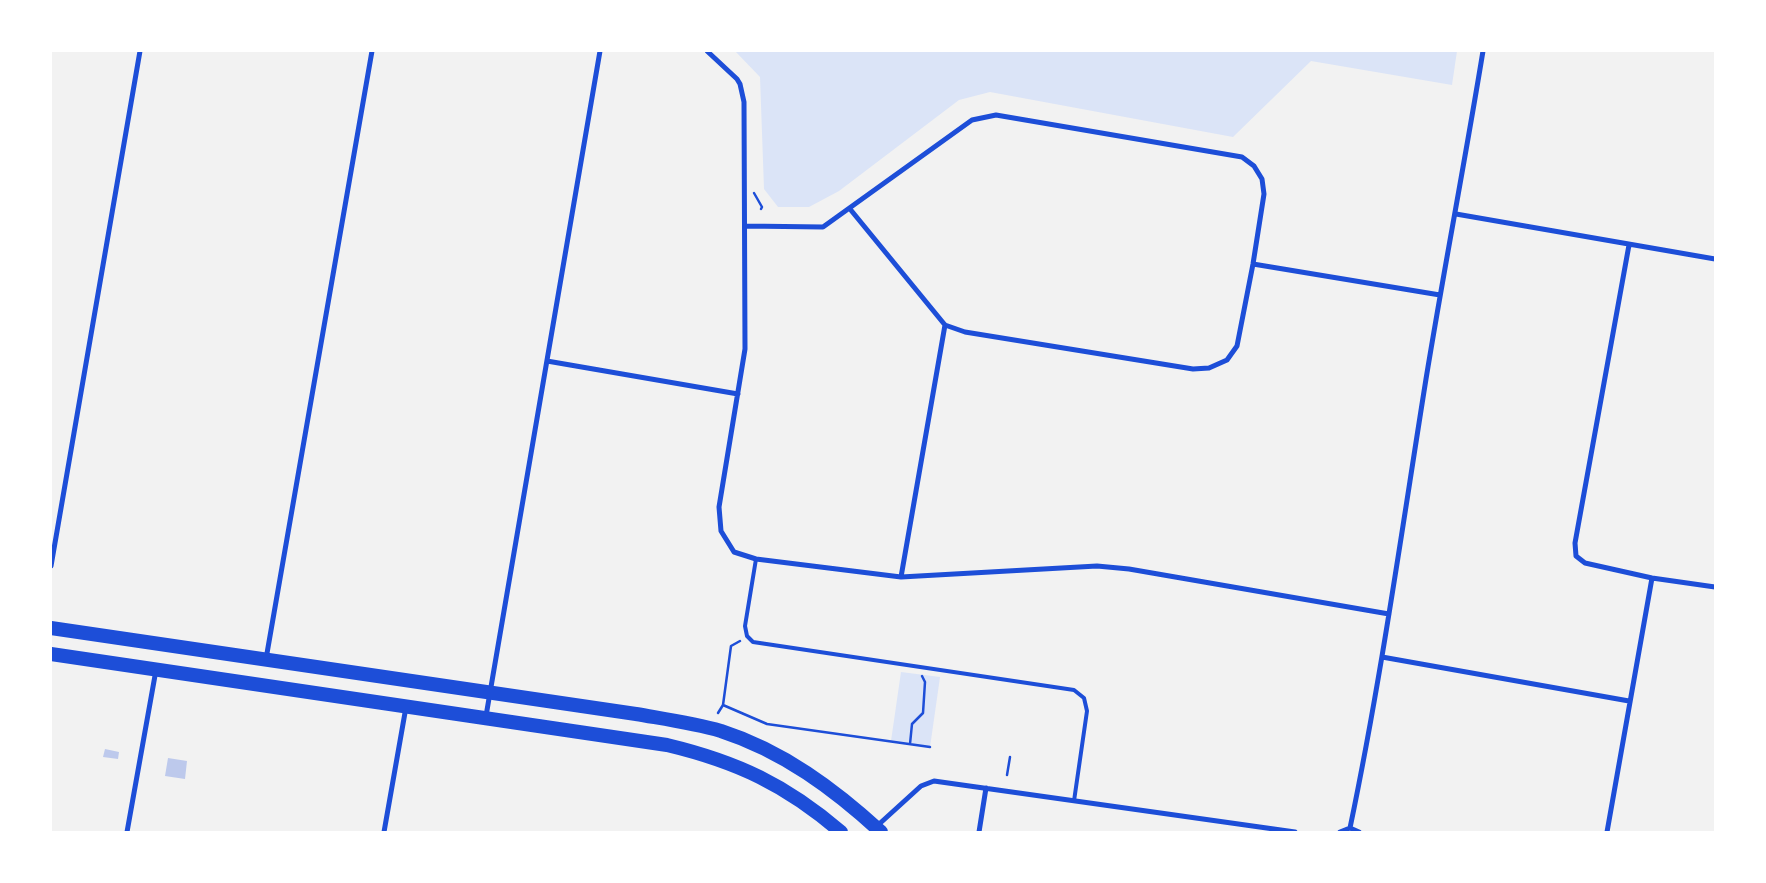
<!DOCTYPE html>
<style>
body{margin:0}
#map{position:relative;width:1766px;height:883px;overflow:hidden;background:#f2f2f2;font-family:Arial,sans-serif}
canvas{display:block}
.frame{position:absolute;inset:0;border:52px solid #fff;pointer-events:none}
</style>
<div id="map">
<canvas width="1766" height="883"></canvas>
<div class="frame"></div>
</div>
<script>
const ctx = document.querySelector('canvas').getContext('2d');
ctx.lineJoin = 'round';
function fillPath(path, color) {
  ctx.fillStyle = color;
  ctx.fill(path, 'evenodd');
}
function trace(path, color, width, dash) {
  ctx.strokeStyle = color;
  ctx.lineWidth = width;
  ctx.lineCap = dash ? 'butt' : 'round';
  ctx.setLineDash(dash || []);
  ctx.stroke(path);
}
fillPath(new Path2D(`
 M735,51H1457L1452,85L1311,61L1233,137L990,92L959,100L839,191L809,207H778L764,189L760,77Z
 M901,672L940,677L930,747L891,741Z`), '#dbe4f7');
fillPath(new Path2D(`
 M105,749L119,752L118,759L103,757Z
 M168,758L187,761L185,779L165,776Z`), '#bdc9ec');
trace(new Path2D(`
 M754,193L762,207L761,209
 M723,705L767,724L930,747
 M718,713L723,705L731,646L740,641
 M910,744L912,724L923,713L925,682L922,676
 M1007,775L1010,757`), '#1d4ed8', 2.5);
trace(new Path2D(`
 M756,559L745,626L747,636L753,642L1074,690L1084,698L1087,711L1074,801`), '#1d4ed8', 4);
trace(new Path2D(`
 M707,51L737,79L740,84L744,102L745,349L719,507L721,531L734,552L756,559L901,577L1097,566L1129,569L1389,614
 M1456,214L1715,259
 M745,226L823,227L972,120L996,115L1242,157L1254,166L1262,179L1264,194L1253,264L1237,346L1227,360L1209,368L1193,369L965,332L945,325L850,209
 M1629,245L1575,543L1576,556L1585,563L1652,578L1715,587
 M1253,264L1440,295
 M547,361L738,394
 M51,566L140,51
 M901,577L945,325
 M1382,657L1629,701
 M266,659L372,51
 M486,716L600,51
 M877,826L921,786L934,781L1295,832
 M1350,828C1381,679 1402,529 1426,379C1444,269 1465,161 1483,51
 M127,832L156,670
 M384,832L406,707
 M979,832L986,788
 M1340,832L1350,828L1359,832
 M1607,832L1652,578`), '#1d4ed8', 5);
trace(new Path2D(`
 M51,628L636,714C664,719 693,723 721,731C783,751 834,789 881,832
 M51,654L667,745C738,762 786,785 841,832`), '#1d4ed8', 14);
</script>
